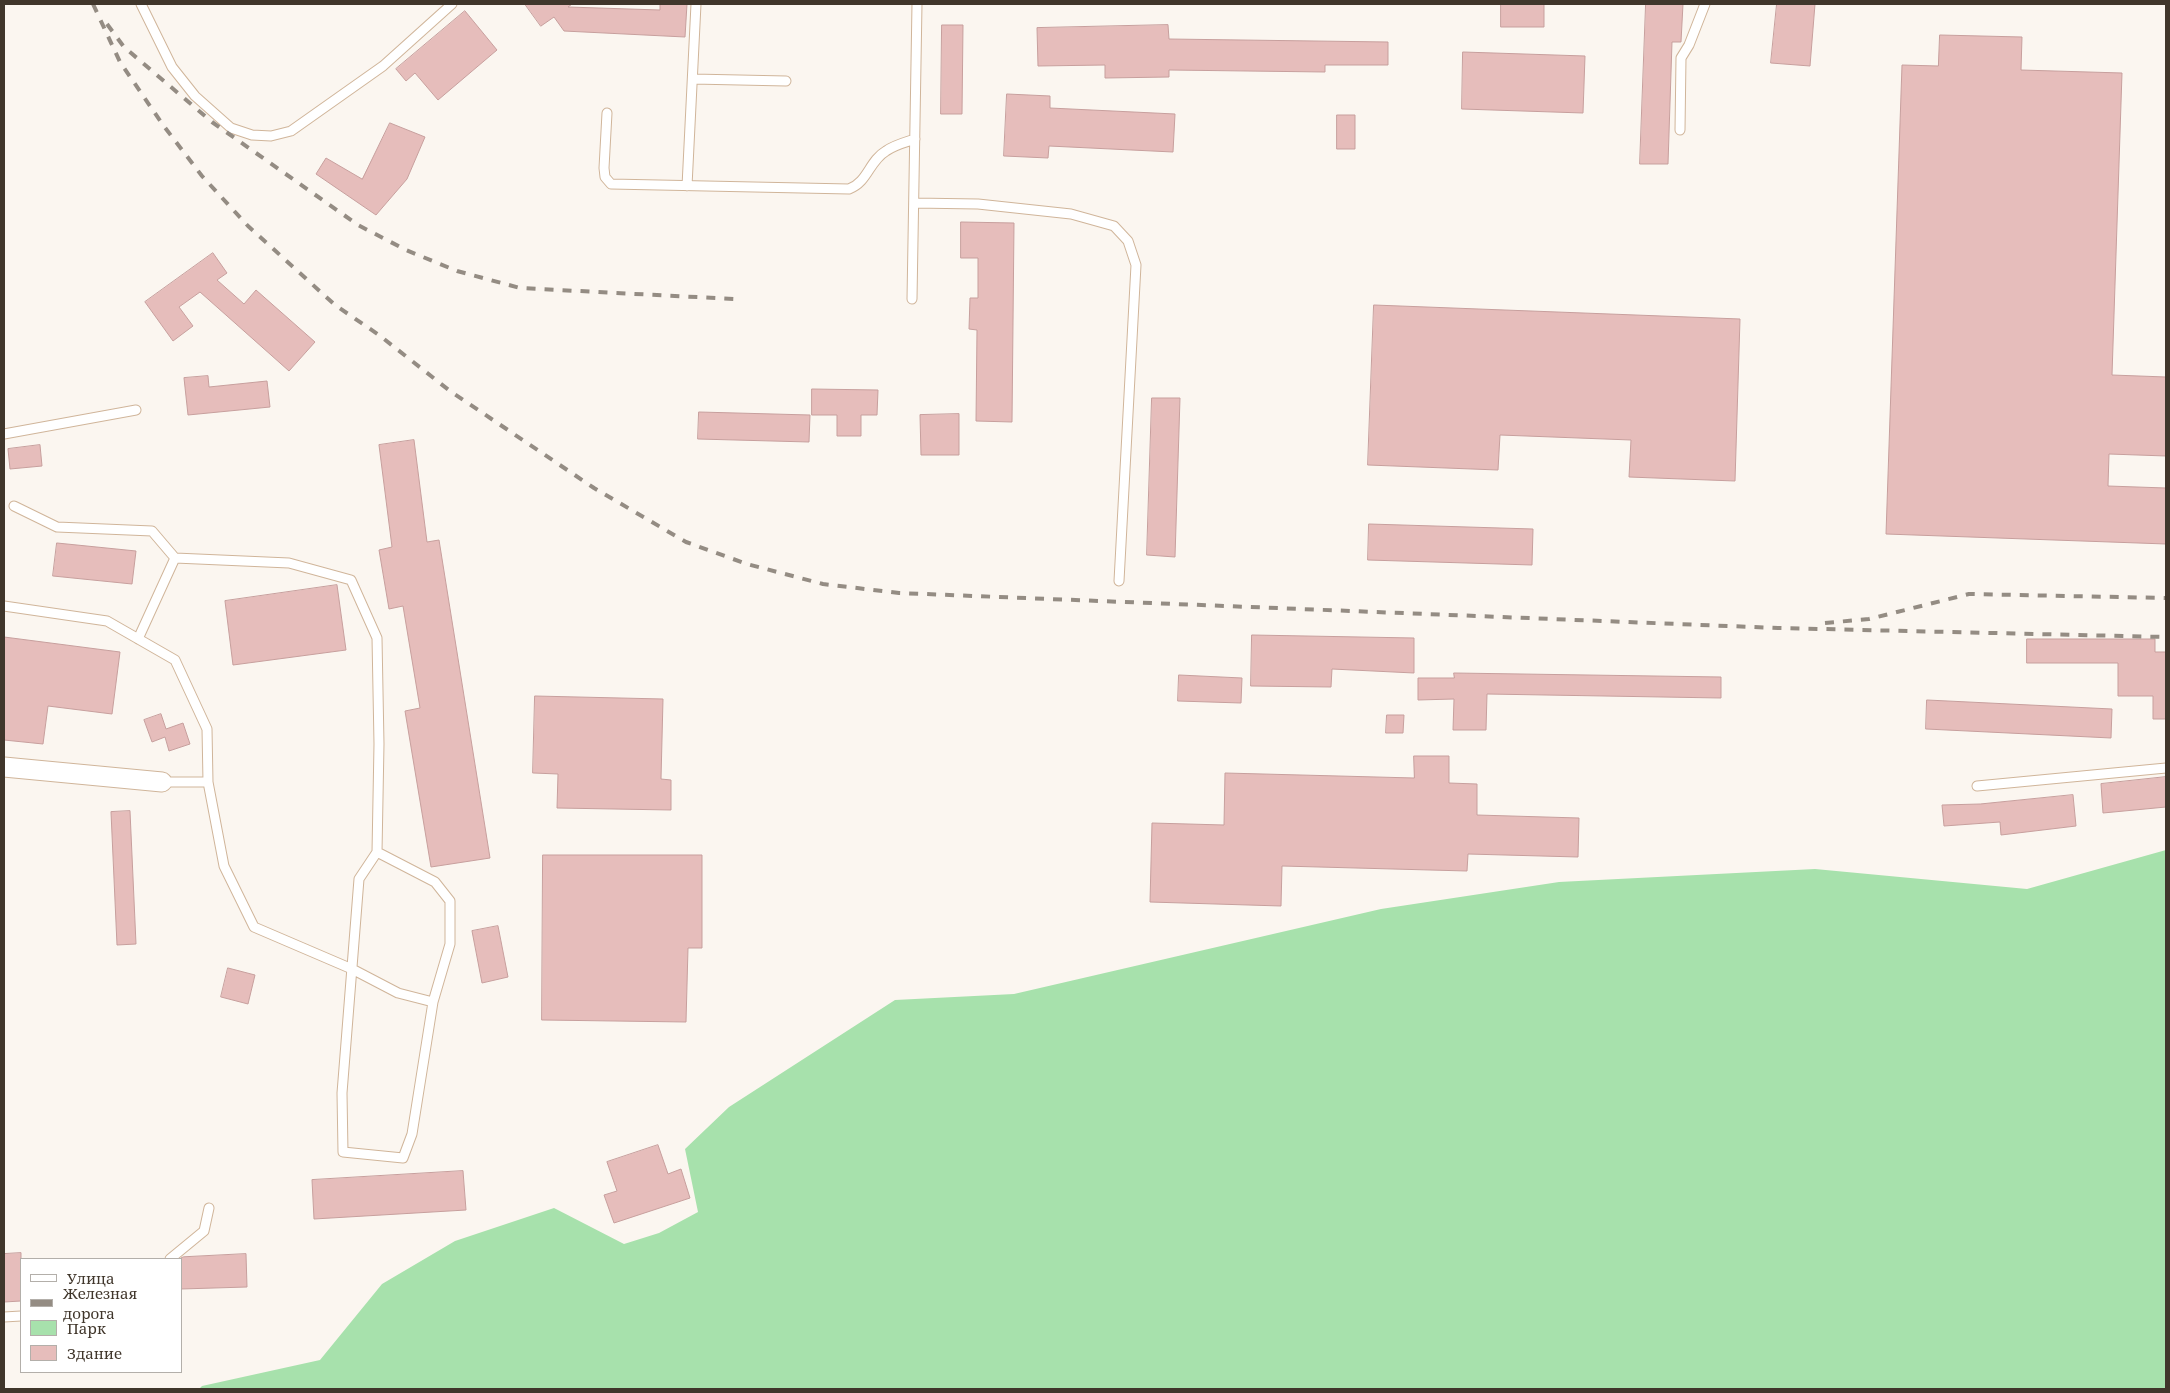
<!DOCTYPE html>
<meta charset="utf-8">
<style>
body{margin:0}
#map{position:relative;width:2170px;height:1393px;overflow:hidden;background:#fbf6f0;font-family:"Noto Serif",serif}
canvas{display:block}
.frame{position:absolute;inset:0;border:5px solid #40362b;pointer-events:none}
.legend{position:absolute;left:20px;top:1258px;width:162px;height:115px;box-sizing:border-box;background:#fff;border:1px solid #b3afaa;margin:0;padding:6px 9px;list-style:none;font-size:15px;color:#40362b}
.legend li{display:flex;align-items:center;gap:10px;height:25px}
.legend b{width:25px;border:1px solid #b3afaa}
</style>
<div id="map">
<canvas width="2170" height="1393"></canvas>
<div class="frame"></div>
<ul class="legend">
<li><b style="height:6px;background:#fff"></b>Улица</li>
<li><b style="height:6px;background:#948c83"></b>Железная дорога</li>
<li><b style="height:14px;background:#a7e1ac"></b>Парк</li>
<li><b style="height:14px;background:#e6bdbb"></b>Здание</li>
</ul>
</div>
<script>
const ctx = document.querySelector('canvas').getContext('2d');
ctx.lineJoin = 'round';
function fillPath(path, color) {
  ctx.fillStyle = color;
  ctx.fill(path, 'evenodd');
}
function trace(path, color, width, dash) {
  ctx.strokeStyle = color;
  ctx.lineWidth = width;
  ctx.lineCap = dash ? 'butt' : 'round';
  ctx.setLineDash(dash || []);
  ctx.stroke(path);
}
fillPath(new Path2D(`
 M2166,850V1389H199L202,1386L320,1360L382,1284L455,1241L554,1208L624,1244L659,1233L698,1212L685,1149L729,1107L895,1000L1014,994L1381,909L1559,882L1815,869L2027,889Z`), '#a7e1ac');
const building = new Path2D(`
 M525,4H572L568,7L660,10V4H687L685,37L564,31L554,17L541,26Z
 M1501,4H1544V27H1501Z
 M1646,4H1683L1681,42H1672L1668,164H1640Z
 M1777,4H1815L1810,66L1771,63Z
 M465,11L497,50L438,100L415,73L406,81L396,69Z
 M942,25H963L962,114H941Z
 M1168,25L1169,39L1388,42V65H1325V72L1169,70V77L1105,78V65L1038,66L1037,28Z
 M1940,35L2022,37L2021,70L2122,73L2112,375L2166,377V456L2109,454L2108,486L2166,488V544L1886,534L1902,65L1938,66Z
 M1463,52L1585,56L1583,113L1462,109Z
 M1007,94L1050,96V108L1175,114L1173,152L1049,146L1048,158L1004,156Z
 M1337,115H1355V149H1337Z
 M390,123L425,137L407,179L376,215L316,174L326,158L362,179Z
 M961,222L1014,223L1012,422L976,421L977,330L969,329L970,298H978V258H961Z
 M213,253L227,273L217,280L244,304L256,290L315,342L289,371L200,292L179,307L193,326L173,341L145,302Z
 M1374,305L1740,319L1735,481L1629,477L1631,440L1500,435L1498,470L1368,465Z
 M208,376L209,387L267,381L270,407L188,415L184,378Z
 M812,389L878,390L877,415H861V436H837V415H812Z
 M1152,398H1180L1175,557L1147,555Z
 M699,412L810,415L809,442L698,439Z
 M959,414V455H921L920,415Z
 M414,440L427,542L439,540L490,858L431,867L405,711L420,708L403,606L389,609L379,550L392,547L379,445Z
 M40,445L42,466L10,469L8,449Z
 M1369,524L1533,529L1532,565L1368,560Z
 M57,543L136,551L132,584L53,576Z
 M337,585L346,650L233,665L225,601Z
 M1252,635L1414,638V673L1332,669L1331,687L1251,686Z
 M4,637L120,652L112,714L48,706L43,744L4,740Z
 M2027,639H2155V652H2166V719H2153V696H2118V663H2027Z
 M1454,673L1721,677V698L1487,694L1486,730H1453L1454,699L1418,700V678H1454Z
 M1179,675L1242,678L1241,703L1178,701Z
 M535,696L663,699L661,779L671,780V810L557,808L558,774L533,773Z
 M1927,700L2112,709L2111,738L1926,729Z
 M161,714L166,729L183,723L190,744L169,751L165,737L152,742L144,720Z
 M1387,715H1404L1403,733H1386Z
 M1414,756H1449V783L1477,784V815L1579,818L1578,857L1468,854L1467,871L1282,866L1281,906L1150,902L1152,823L1224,825L1225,773L1414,778Z
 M2166,777V807L2103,813L2101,784Z
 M2073,795L2076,826L2001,835L2000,822L1944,826L1942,805L1980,804Z
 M130,811L136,944L117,945L111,812Z
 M543,855H702V948H688L686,1022L542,1020Z
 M498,926L508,977L482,983L472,931Z
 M228,968L255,975L248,1004L221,997Z
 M658,1145L668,1174L681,1169L690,1198L614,1223L604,1195L617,1191L607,1162Z
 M463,1171L466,1210L314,1219L312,1180Z
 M21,1253V1301L4,1302V1254Z
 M246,1254L247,1287L181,1289V1258L183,1257Z`);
fillPath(building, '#e6bdbb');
trace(building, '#c79f9d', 1);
const service = new Path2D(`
 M141,4L172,67L195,96L231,128L252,135L271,136L291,131L383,66L452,4
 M693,79L786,81
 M607,113L604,168L605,177L611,184L849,189C868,182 869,161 886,151C894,145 906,142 915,139
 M1680,130L1681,58L1689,45L1705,4
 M687,186L696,4
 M914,203L978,204L1071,214L1114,226L1128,241L1136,265L1119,581
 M912,299L917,4
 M4,434L136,410
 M14,506L57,527L152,531L175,558
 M4,606L107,621L175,660L207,729L208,782L224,866L254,927L352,969L398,993L433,1002
 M138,639L175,558L289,563L351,580L377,638L379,744L377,852L359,879L342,1093L343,1152L403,1158L412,1134L433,1002L450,944V901L435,882L377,852
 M162,782H208
 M1977,786L2166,768
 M170,1259L204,1231L209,1208
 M4,1317L21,1316`);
const minor = new Path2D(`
 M4,767L162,782`);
trace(service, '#d0b59a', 11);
trace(minor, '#d0b59a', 21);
trace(service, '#fff', 9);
trace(minor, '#fff', 19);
trace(new Path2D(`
 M93,4L120,62L163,125L202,176L248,226L335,305L379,335L450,391L594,488L686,542L747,564L823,584L899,593L1778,628L2166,637
 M107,24L124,47L212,122L358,225L406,250L457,271L520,288L734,299
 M1825,623L1869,619L1969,594L2166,598`), '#948c83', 4, [9, 9]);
</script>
